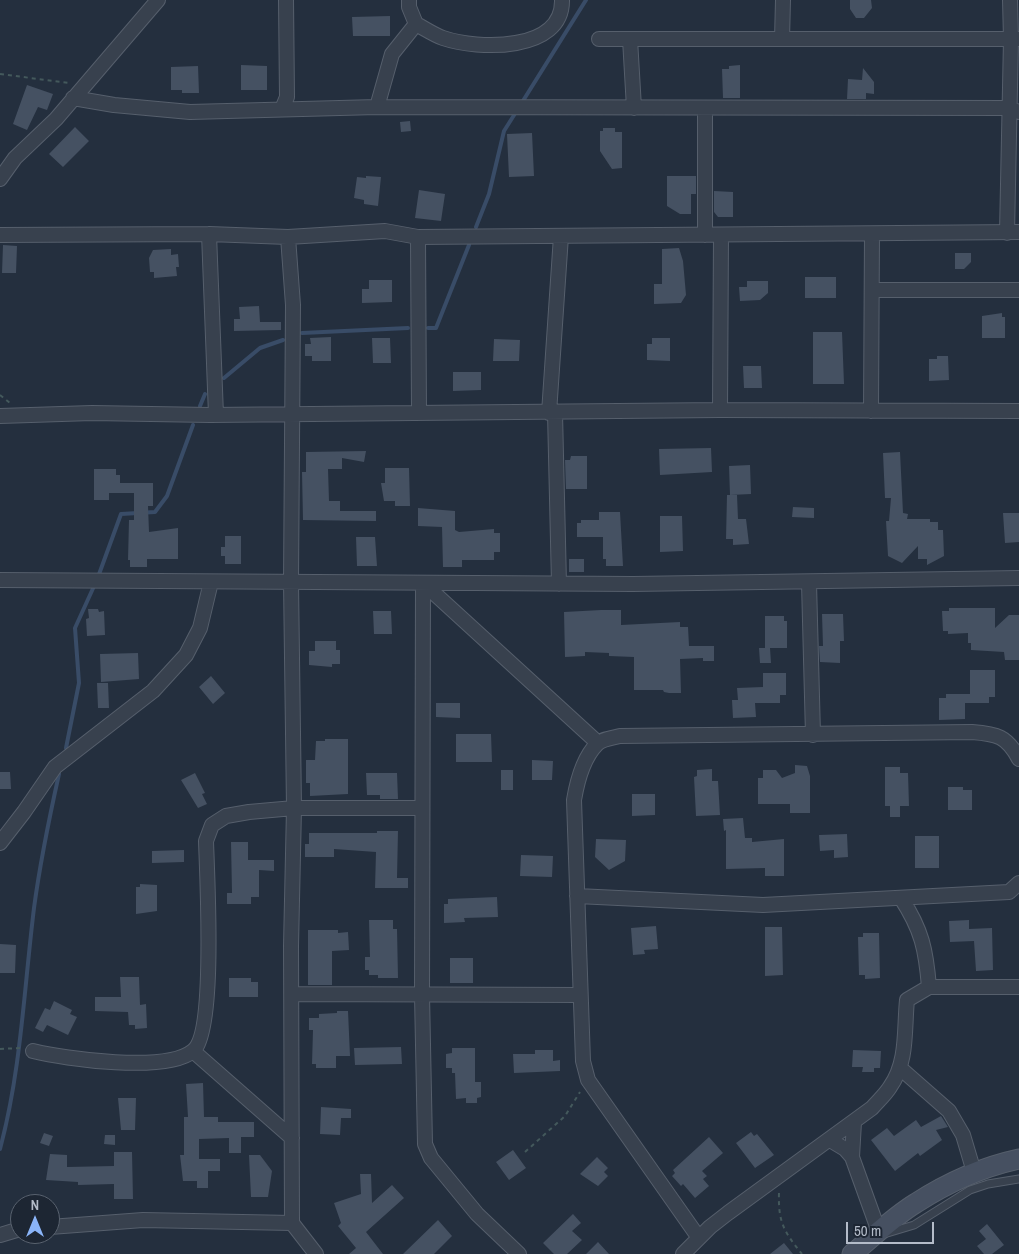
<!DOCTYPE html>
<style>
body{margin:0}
#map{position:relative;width:1019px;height:1254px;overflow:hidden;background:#242f3e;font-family:"Archivo Narrow",sans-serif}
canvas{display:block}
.north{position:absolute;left:10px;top:1194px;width:50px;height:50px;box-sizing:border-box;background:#1d2633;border:1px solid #59626f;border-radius:50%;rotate:0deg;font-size:14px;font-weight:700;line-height:20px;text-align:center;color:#b4bcc9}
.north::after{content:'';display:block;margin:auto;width:18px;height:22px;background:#8ab4f8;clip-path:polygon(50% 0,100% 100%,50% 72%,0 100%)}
.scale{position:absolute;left:846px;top:1222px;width:88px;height:22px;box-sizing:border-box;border:2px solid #b4bcc9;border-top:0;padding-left:6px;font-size:15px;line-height:18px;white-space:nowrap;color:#b4bcc9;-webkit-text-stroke:4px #1d2633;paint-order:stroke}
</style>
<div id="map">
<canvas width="1019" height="1254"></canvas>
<div class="north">N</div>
<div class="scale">50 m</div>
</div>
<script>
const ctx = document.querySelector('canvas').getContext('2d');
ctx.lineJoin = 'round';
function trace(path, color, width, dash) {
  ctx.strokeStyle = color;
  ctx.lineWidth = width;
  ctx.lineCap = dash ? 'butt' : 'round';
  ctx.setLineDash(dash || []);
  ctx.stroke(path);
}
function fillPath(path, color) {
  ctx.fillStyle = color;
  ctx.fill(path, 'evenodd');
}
trace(new Path2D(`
 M521,104L586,0
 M476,227L489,194L504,131L516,112
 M428,328H436L469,245
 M302,333L408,328
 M224,378L260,348L283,340
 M200,406L205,394
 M98,577L121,514L155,512L167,496L193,425
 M66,748L79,683L75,628L95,584
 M0,1149C21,1071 24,989 34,908C40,863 49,819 59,774`), '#394c67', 4);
fillPath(new Path2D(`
 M850,0H871L872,8L864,18H856L850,9Z
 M390,16V36H353L352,17Z
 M241,65L267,66V90H241Z
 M740,65V98H723L722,69H729V66Z
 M198,66L199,93H182V90H171V67Z
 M863,68L874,82V94L866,93V99H847L848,79L862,80Z
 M27,85L53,94L47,110L38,107L27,130L13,124Z
 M410,121L411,131L401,132L400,122Z
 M75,127L89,141L63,167L49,154Z
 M603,128H615V132H622V168L612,169L600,151V131H603Z
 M532,133L534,176L509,177L507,134Z
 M366,176L381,177L378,206L364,204V200L354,198L357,177L366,178Z
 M667,176H696V194H691V214H680L667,206Z
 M419,190L445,194L441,221L415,218Z
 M714,191L733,192V217H718L714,212Z
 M3,245L17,246L16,273H2Z
 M679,248L683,261L686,295L681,303L654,304V284H662V249Z
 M171,249V255L178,254L179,267H176L177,276L154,278V272H150L149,258L153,250Z
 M955,253H971V262L964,269H955Z
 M805,277H836V298H805Z
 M369,280H392V302L362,303V289H369Z
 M747,281H768V293L760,300L740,301L739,287H747Z
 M259,306L260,322H281V330L234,331V319H240L239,307Z
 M1002,313V317H1005V338H982V316Z
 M813,332H842L844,384H813Z
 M331,337V361H312V356H305V344H311L310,338Z
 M372,338H390L391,363H373Z
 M652,338H670V361L647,360V344H652Z
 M494,339L520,340L519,361H493Z
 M937,356H948L949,380L929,381V359H937Z
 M743,366H761L762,388H744Z
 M453,372H481V390L453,391Z
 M711,448L712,472L660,475L659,449Z
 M366,451L364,462L342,458V469H328L329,501H340V511H376V521L303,520L302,472H306V452Z
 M900,452L903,513L908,514L907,519H930V522H938V530H943L944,556L927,565V559H918V546L902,563L888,556L886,521H889L891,498H885L883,453Z
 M571,456H587V489H566L565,460H570Z
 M750,465L751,494L730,495L729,466Z
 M385,468H409L410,506H395V501H384L381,483H385Z
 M94,469H116V475H120V483H153V506H148L149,532L178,528V559H147V567H130V560H128L129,520H134V493H109V500H94Z
 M727,495H737L738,519H746L749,544L733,545V539H726Z
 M793,507L814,508V518L792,517Z
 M418,508L455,511V530L459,532L494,529V533H500V552H494V560H462V567H443L442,527L418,526Z
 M599,512H620L623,566H606V559H603V537H577V523H581V520H599Z
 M1003,513H1019V542L1005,543Z
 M660,516H682L683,551L660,552Z
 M225,536H241V564H225V556H221V547H225Z
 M356,537H375L377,566H357Z
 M569,559H584V572H569Z
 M949,608H995V628L1009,615H1019V660H1005L1004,652L971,650V643H968V633L948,634V631H943L942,611H949Z
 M88,609H98L99,612L104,611L105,635L87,636L86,619L89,618Z
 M601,610H621V625L680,622V627H688L689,646H714V661H703V658L680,659L681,693H669L664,692L663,690H634V657L609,656V653L585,652V656L565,657L564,612Z
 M373,611H391L392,634H374Z
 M822,614H843L844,641H840V663L820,662L819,646H823Z
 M765,616H784V621H787V648H770L771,663H760L759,648H765Z
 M315,641H336V650H340V664H332V667L309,665V651H315Z
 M138,653L139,679L101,682L100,654Z
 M970,670H995V697H989V703H965V719L939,720V698H946V694H970Z
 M763,673H786V695H780V703H755L756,717L733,718L732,700H738L737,688L763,687Z
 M211,676L225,693L213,704L199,687Z
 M97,683H108L109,708H98Z
 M436,703H460V718L436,717Z
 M456,734H491L492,762H456Z
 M325,739H348V794L310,796V783H306V760H315L316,741H325Z
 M532,760L553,761L552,780H532Z
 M795,765L807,766L810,776V813H790V804H758V778H763V770H776L782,778L795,773Z
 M885,767H900V773H908L909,806H900V817H890V806H885Z
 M712,769V781H718L720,815L696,816L694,777L697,776V770Z
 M501,770H513V790H501Z
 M0,772H10L11,789H0Z
 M195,773L205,793L202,794L207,804L198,808L181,780Z
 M366,773H397L398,799H380V795H367Z
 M948,787H963V790H972V810H948Z
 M632,794H655V815L632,816Z
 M743,818L745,838H752V842L784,839V876H765V868L726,869V830L724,831L723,819Z
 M377,831H398L397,878H408V888H375L376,852L334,849V857H305V844H309V833H377Z
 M847,834L848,857L834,858V850L820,851L819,835Z
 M915,836H939V868H915Z
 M596,839L626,840L625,861L609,870L595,857Z
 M231,842H248V860H274V871L259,870V897H251V904H227V893H232Z
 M184,850V862L152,863V851Z
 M521,855L553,856L552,877L520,876Z
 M140,884L157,885V911L136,914V887H140Z
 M497,897L498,917L464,918L465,922L444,923V904H448V899Z
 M369,920H393V929H397L398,978H378V975H369V970H365V957H370Z
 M969,920V929L992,928L993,970L976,971L974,941L950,942L949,921Z
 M656,926L658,949L644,950L645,954L633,955L631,928Z
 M765,927H782L783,975L765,976Z
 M308,930H338V933L348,932L349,950L332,951V985H308Z
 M863,933H879L880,978L865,979V975H859L858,937H863Z
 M0,944L16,945L15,973H0Z
 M450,958H473V983H450Z
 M120,977H139L140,1005L146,1004L147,1028L135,1029V1025H129L128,1012L95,1011V997H121Z
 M229,978H251V982H258V997H229Z
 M54,1001L72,1010L70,1014L77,1017L68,1035L47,1025L43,1032L35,1028L45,1008L50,1010Z
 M337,1011H348L350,1056H336V1068H316V1064H312L313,1030H309V1018H319V1014L337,1013Z
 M401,1047L402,1064L355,1065L354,1048Z
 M452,1048H475V1082H481V1097L477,1098V1103H466V1098L456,1099L455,1073H452V1068H446V1054L452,1053Z
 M535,1050H553V1061L560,1060V1071L514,1073L513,1054H535Z
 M853,1050L881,1051L880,1068H874V1072H862L863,1067H852Z
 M203,1083L204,1117H218V1122H254V1137H241V1153H229V1138L199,1139V1159H220V1171H208V1188H197V1181H183L180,1155H184V1117H188L186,1084Z
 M118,1098H136L135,1130H121Z
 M321,1107L351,1109V1118H341L340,1135L320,1134Z
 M941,1116L948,1127L936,1130L942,1140L920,1156L918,1153L895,1171L871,1140L887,1128L894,1136L916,1120L921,1127Z
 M751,1132L754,1136L757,1134L774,1155L755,1168L736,1143Z
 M44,1133L53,1136L49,1146L40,1143Z
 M105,1135H115V1145L104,1144Z
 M709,1137L723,1153L702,1171L707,1176L703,1179L709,1186L695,1198L683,1184L681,1186L672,1176L675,1173L673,1170Z
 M513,1150L526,1168L509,1180L496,1162Z
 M114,1152H132L133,1199H114V1184L78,1185V1182L46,1180L50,1154L67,1155V1167L114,1166Z
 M249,1155H260L272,1171L268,1197H251Z
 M597,1157L608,1168L604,1172L608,1176L598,1186L580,1174Z
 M360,1174H371L372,1203L392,1185L404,1198L366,1232L383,1254H349L356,1248L338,1226L341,1223L334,1203L361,1194Z
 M573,1214L581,1223L572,1231L582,1240L567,1254H554L543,1243Z
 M438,1220L452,1236L434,1254H403Z
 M987,1224L1004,1245L992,1254H984L977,1246L986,1239L979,1231Z
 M598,1242L609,1254H586Z
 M784,1243L793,1254H770Z`), '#455162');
const lane = new Path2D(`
 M884,1234L914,1225L970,1190L988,1184L1019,1179`);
const street = new Path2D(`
 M409,0V7L416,24
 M599,39H1019
 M630,39L634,108
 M782,39L783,0
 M73,98L114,105L190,112L377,107L1008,108L1019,112
 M377,107L392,54L416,24C424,28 434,35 443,38C478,50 563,52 562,0
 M705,108V235
 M282,109L287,97L286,0
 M0,179L15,158L56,119L158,0
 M1007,233L1011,39L1010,0
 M209,234L216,415
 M0,235L209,234L288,237L385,231L418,237L1019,232
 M288,237L293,305L291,582L294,808L291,946L292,1223L316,1254
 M418,237L419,413
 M872,290H1019
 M720,410L721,235
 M871,411L872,234
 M549,413L561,236
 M555,413L559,584
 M0,416L92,413L210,415L720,410L1019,411
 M0,580L633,584L1019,578
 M423,583L422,995L425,1144L431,1158L477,1214L519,1254
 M423,583L598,743
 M809,583L813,735
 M0,843L24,812L55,767L153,691L186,655L200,628L211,582
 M577,896L763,905L1009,892L1019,883
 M901,898C922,930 926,950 929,987
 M292,994L579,995
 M33,1051C66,1059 166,1073 193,1051C216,1033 207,875 206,841L212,825L226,816L249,812L294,808H422
 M193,1051L292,1138
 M900,1068L949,1111L963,1135L974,1172
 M830,1140L845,1149L852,1157L879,1232
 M852,1157L854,1122
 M50,1227L143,1220L292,1223
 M0,1235L20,1229
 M699,1238L588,1080L583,1061L574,800C577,782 583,758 597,744C602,739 612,738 620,736L972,732C997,734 1007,736 1019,759
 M683,1254L710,1227L728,1213L872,1108C878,1101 885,1095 890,1087C908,1062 904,1029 907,1000L929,987H1019`);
const secondary = new Path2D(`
 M852,1254C873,1237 893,1217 916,1203C947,1183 982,1167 1019,1159`);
trace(lane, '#565f6c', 9);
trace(street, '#565f6c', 16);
trace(secondary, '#565f6c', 21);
trace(new Path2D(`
 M0,74L69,83
 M0,395L10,403
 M0,1049L21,1048
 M525,1152L565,1116L580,1092
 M779,1193C778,1222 784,1232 802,1254`), '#44595c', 2, [4, 4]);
trace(lane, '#38414e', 7);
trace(street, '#38414e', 14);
trace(secondary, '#465061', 19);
</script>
